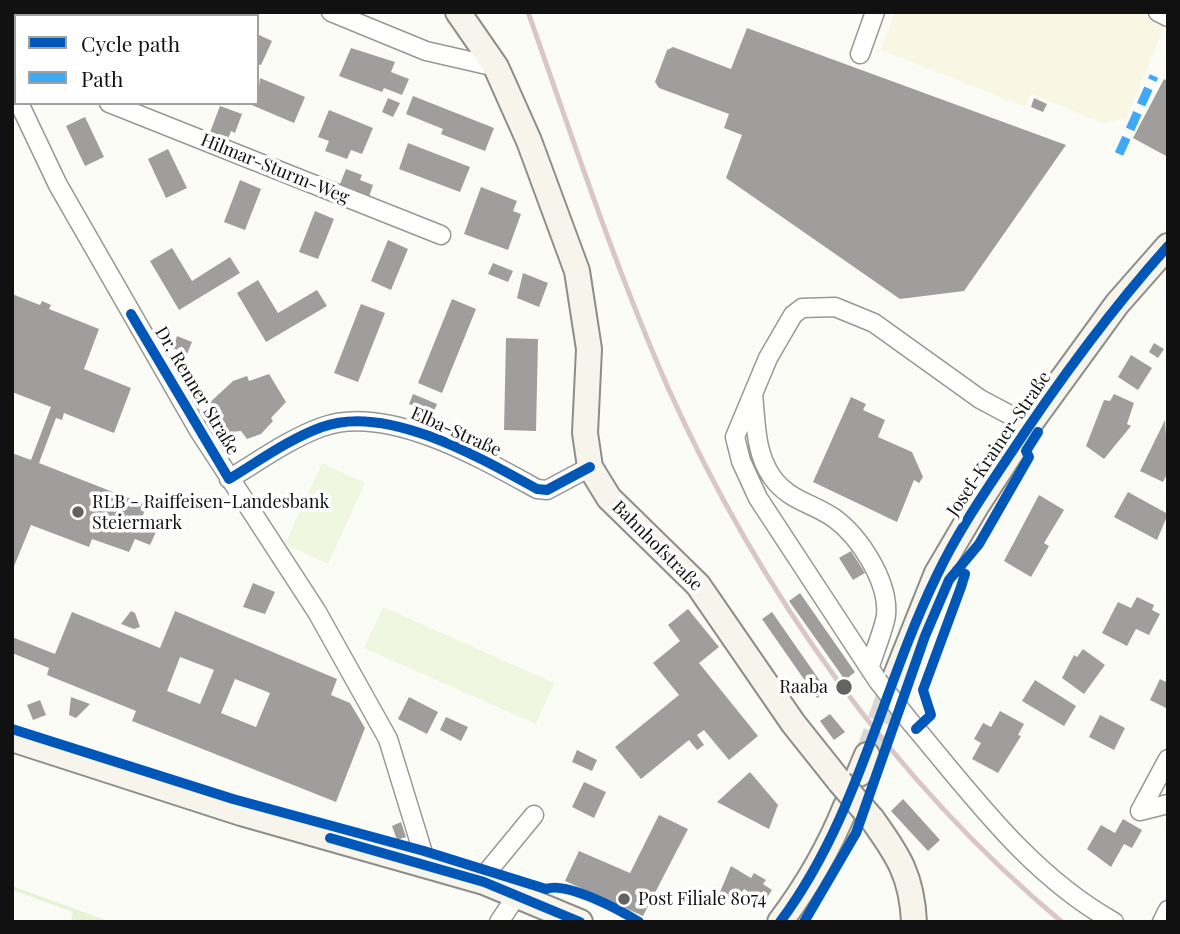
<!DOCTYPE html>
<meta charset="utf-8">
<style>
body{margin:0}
#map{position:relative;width:1180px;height:934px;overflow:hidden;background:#fcfcf7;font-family:"Playfair Display",serif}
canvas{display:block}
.frame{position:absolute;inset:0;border:14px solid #111;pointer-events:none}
.legend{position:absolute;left:14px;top:14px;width:245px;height:91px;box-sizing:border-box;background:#fff;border:2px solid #a0a0a0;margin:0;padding:9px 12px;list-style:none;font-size:21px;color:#111}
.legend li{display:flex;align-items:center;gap:14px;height:35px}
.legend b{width:35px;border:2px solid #a0a0a0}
</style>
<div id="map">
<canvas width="1180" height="934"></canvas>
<div class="frame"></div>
<ul class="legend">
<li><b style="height:9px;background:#0057b8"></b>Cycle path</li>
<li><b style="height:9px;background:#3fa9f5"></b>Path</li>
</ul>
</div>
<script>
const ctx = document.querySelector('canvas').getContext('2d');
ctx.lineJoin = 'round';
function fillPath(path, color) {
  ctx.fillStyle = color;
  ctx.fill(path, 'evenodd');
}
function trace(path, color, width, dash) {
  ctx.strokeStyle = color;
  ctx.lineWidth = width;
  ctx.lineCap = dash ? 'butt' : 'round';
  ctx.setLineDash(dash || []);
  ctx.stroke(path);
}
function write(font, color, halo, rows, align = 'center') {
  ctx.font = font + ' "Playfair Display",serif';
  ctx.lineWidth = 7;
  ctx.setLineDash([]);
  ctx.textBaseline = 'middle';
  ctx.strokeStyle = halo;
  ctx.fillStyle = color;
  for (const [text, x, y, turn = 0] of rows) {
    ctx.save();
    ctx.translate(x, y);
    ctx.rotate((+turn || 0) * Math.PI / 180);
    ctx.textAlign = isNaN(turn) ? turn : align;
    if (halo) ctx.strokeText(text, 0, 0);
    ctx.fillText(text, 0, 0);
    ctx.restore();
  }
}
fillPath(new Path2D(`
 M895,12H1138L1165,25L1126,119L1103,123L1031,94L1025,107L881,50Z`), '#f9f7e3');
fillPath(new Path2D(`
 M12,886L111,922H71L73,912L12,890Z`), '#e7f3d6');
fillPath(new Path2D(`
 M322,463L365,483L328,564L285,544Z
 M383,607L554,683L536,724L364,648Z`), '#f0f7e0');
fillPath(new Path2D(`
 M747,28L1066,145L964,291L900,299L726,178L742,135L724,128L729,114L659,88L655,82L667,50L673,47L731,69Z
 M257,34L272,41L261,65L257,64Z
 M351,48L395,62L391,72L409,79L402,95L384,88L382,92L339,76Z
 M260,78L305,97L294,123L247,103H257Z
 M1164,79L1168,81V157L1133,138Z
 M413,96L494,128L485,151L441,134L443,129L406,114Z
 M388,98L400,103L393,117L382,112Z
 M1034,98L1047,104L1043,112L1031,107Z
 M220,106L242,114L235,133L231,131L227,142L209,135Z
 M329,110L373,128L362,154L351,150L347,159L325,151L329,141L318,137Z
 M85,117L104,157L85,166L66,126Z
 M408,143L470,167L460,192L399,169Z
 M168,149L187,188L166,198L148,159Z
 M346,169L362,175L360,180L373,185L368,200L354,195L356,190L340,184Z
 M240,180L261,189L245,230L224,222Z
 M481,187L517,201L513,211L521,214L508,250L464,234Z
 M315,211L334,219L318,259L299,252Z
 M388,240L408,249L391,290L371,281Z
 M172,248L192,281L230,257L240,273L179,310L150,261Z
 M493,263L513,271L508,282L488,274Z
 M523,273L548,283L539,307L517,298Z
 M258,280L278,313L317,290L327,306L266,342L237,293Z
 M12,294L40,305L42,301L51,305L49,309L99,329L84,369L131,388L114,433L64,413L62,420L56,418L39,463L146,505L142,519L159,525L150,545L135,539L129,552L92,539L89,547L31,525L12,571V453L31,460L51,407L12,392Z
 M452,299L476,309L442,393L418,383Z
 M361,304L385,313L358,382L334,373Z
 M177,336L192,342L187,354L173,348Z
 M506,338L538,339L536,431L504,430Z
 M1154,343L1164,349L1158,358L1149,352Z
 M1131,355L1152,368L1138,390L1118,377Z
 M269,374L286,402L271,418L273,421L261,434L247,439L241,431L220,433L206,406L233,381L247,376L249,381Z
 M413,394L437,404L433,414L409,404Z
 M1114,394L1134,403L1127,424L1131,426L1104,459L1086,446L1104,400L1110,401Z
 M851,397L866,404L863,410L885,420L878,437L912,452L923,477L919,483L914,480L897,522L813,482Z
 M1165,420L1168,472L1163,482L1140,471Z
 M1128,492L1168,514L1157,540L1114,517Z
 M1039,495L1064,510L1044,543L1049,546L1031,577L1004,561Z
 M851,551L865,573L853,580L839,558Z
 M253,583L275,592L265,614L243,607Z
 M800,593L855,672L845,680L789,601Z
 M1137,597L1154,605L1152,610L1160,614L1149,635L1136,629L1127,646L1102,633L1118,602L1131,608Z
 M688,609L719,647L699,663L758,736L729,760L704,730L697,735L704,745L697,750L689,740L641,779L615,747L679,695L653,663L680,641L668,625Z
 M131,611L135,613L140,627L134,629L121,624Z
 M175,611L337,679L331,695L350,703L365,728L336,802L132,721L136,711L47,675L49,668L12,653V637L55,654L72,612L160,648ZM180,657L214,670L200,704L167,691ZM235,679L270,693L256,727L221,713Z
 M772,612L827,691L817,698L762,619Z
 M1083,649L1105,665L1084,694L1062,678L1074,655L1077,657Z
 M1160,679L1168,683V709L1150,700Z
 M1035,680L1076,706L1064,726L1022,701Z
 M71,697L90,704L76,718L69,715Z
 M409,697L438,712L427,734L398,719Z
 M40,700L46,715L33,720L27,705Z
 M1000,711L1024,724L1018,735L1021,736L998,773L972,759L981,743L974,739L983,723L991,727Z
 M830,714L845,732L834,740L820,721Z
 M1100,715L1125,728L1114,750L1089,737Z
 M446,717L468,727L461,741L440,730Z
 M577,750L597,760L592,771L572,762Z
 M750,772L778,805L769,829L717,802Z
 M584,782L606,792L594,818L572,807Z
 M903,799L940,840L928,851L891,811Z
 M659,815L688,829L643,916L565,881L579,851L630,873Z
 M1123,819L1142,830L1132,848L1124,844L1111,867L1087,849L1101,825L1115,833Z
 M401,822L406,837L397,840L392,826Z
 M731,866L751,878L754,873L766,880L763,884L772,890L764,902L744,889L742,892L739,890L733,900L720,892Z`), '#a09e9c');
trace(new Path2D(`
 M867,755L893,683`), '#d9d9d4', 24, [24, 12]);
const street = new Path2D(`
 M331,12L426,51L496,67
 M1158,12L1168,17
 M860,54L875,12
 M12,65L16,66
 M19,103L58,185L198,429L317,612L388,739L427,866
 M109,103L441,235
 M753,394C756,423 755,453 772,477C788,500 812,503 834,518C860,537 889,582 886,615C885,626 874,653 870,666
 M229,479C259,461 289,439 322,427C386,403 481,458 537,489L547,490L590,467
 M878,681L758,498L741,461L735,437L768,358L793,315L802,308L835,307L874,323L980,399L1029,425
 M908,719C970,792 1028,874 1114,922
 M1140,811L1168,759
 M1140,811L1168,804
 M484,882L488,871L534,815
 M499,922L517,895
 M1162,922L1168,910`);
const secondary = new Path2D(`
 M458,12L496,67L529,141L577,271L589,349L585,433L590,467L609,498L698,585L793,723L840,782
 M893,683L937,573L977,505L1029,425L1117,304L1168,246
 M12,739L241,813L484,882L580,922
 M859,774L867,755
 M872,819C898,855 912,876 914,922
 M780,922C807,886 829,848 846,806`);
trace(street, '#979795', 21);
trace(secondary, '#8d8d8b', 28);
trace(street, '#fffffe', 18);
trace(secondary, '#f6f4eb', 24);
trace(new Path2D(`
 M528,12C573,139 615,267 669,390C759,590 893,781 1062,922`), '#dac6c7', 5);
const streetBridge = new Path2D(`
 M878,681L908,719`);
const secondaryBridge = new Path2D(`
 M840,782L872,819`);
trace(streetBridge, '#979795', 21, []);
trace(secondaryBridge, '#8d8d8b', 28, []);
trace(streetBridge, '#fffffe', 18);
trace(secondaryBridge, '#f6f4eb', 24);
trace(new Path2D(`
 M1119,154L1154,76`), '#3fa9f5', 9, [18, 9]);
trace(new Path2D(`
 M131,314L229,479C259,461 289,439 322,427C386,403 481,458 537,489L547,490L590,467
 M12,729L233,799L424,851L546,889C566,881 620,910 639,922
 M916,729L931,715L923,690L961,587L965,574L957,570
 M330,838L484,882L580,922
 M780,922C858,818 881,690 937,575C956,535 981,498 1005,462C1055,386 1108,313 1168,246
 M804,922L856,833L925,636L949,580L979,544L1029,457L1026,451L1038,432`), '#0057b8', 10);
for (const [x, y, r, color] of [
 [78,512,7,"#636362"],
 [844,687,9,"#636362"],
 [624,899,7,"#636362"]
]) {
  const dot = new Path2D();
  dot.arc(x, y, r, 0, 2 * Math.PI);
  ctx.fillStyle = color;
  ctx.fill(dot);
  trace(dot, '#fff', 2.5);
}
write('18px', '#111', '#fff', [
 ["Hilmar-Sturm-Weg",275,169,22],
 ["Dr. Renner Straße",197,391,59],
 ["Elba-Straße",456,432,24],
 ["Josef-Krainer-Straße",999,444,-56],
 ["Bahnhofstraße",657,546,45]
]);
write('18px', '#111', '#fff', [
 ["RLB - Raiffeisen-Landesbank",92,502],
 ["Steiermark",92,523],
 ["Raaba",828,687,"right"],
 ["Post Filiale 8074",638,899]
], 'left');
</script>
